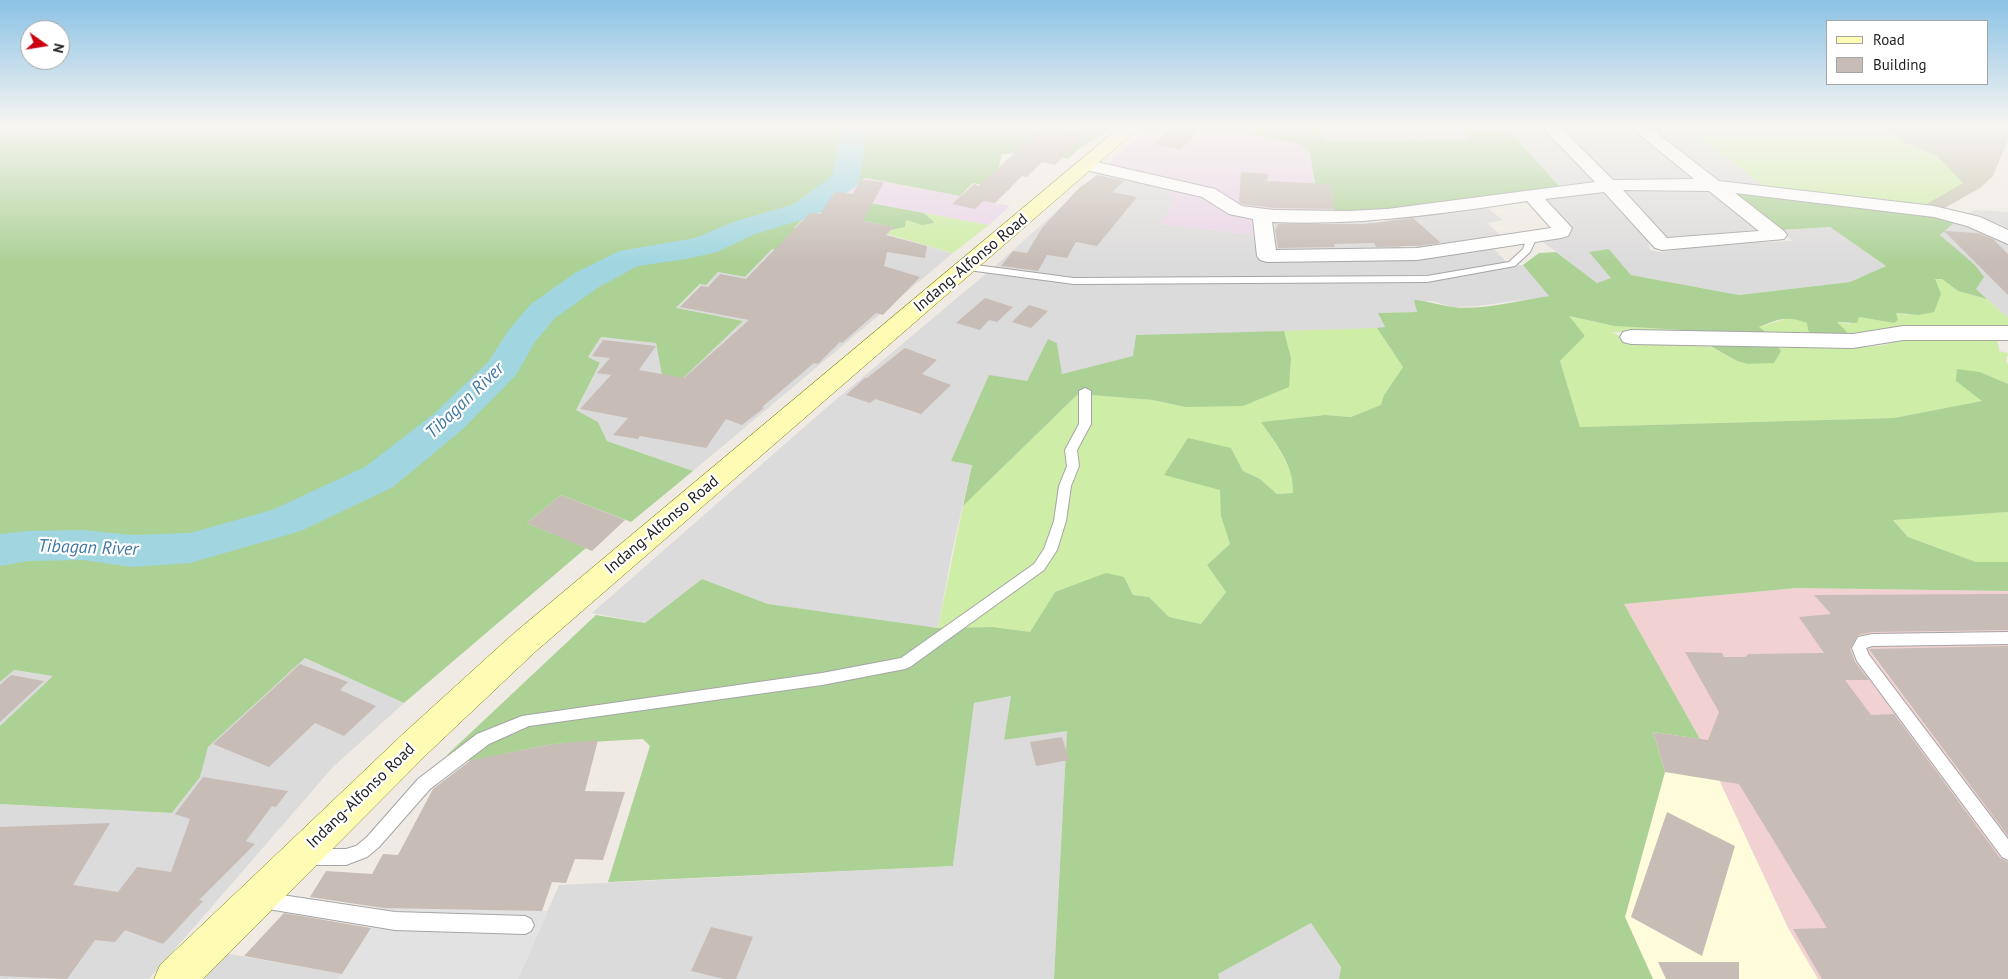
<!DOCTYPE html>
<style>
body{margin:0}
#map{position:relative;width:2008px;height:979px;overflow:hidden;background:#efeae3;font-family:"PT Sans",sans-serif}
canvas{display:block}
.legend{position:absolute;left:1826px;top:20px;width:162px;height:65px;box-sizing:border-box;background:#fff;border:1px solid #a5a5a5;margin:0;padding:6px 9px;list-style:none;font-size:15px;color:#1e1e1e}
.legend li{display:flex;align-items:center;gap:10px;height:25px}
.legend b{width:25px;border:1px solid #a5a5a5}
.north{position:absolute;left:20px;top:20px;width:50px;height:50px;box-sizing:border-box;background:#fff;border:1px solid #a5a5a5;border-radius:50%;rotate:103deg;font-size:14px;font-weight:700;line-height:20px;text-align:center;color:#1e1e1e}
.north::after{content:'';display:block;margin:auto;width:18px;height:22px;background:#cb000f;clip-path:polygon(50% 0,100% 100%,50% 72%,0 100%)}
</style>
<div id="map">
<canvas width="2008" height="979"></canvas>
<ul class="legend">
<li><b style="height:6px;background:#fdfbb4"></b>Road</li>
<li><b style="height:14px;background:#c7bcb6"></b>Building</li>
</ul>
<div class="north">N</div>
</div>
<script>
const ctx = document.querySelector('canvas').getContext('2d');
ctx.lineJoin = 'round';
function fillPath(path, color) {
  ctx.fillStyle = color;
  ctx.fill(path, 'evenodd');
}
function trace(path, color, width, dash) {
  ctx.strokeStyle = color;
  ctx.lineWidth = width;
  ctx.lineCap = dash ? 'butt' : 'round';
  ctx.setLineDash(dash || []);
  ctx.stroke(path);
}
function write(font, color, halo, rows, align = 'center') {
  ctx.font = font + ' "PT Sans",sans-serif';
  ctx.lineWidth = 4.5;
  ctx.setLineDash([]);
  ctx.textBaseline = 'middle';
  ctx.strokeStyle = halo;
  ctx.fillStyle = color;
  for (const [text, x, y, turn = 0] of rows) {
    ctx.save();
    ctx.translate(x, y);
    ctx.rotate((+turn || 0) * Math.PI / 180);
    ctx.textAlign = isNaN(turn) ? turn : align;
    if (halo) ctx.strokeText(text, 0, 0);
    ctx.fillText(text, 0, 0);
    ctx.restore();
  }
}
fillPath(new Path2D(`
 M1318,126H1462L1471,140L1323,141Z
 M1505,126H1542L1595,177L1594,184L1561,188Z
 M1553,126H1631L1704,182L1610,181Z
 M1646,126H1684L1767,188L1718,183Z
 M1100,172L1165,189L1173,198L1170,209L1160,224L1258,235L1259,258L1491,246L1509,265L1434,276L1292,279H1072L993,268Z
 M1680,187L1718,192L1762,229L1671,240L1659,236L1622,189Z
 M1599,191L1608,194L1626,216L1647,238L1650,250L1660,252L1721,244L1793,241L1780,230L1830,227L1886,266L1850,282L1739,295L1631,275L1609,249L1611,278L1597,283L1539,239L1570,233V225L1545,197Z
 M1485,206L1503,220L1487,223L1504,238L1420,251L1386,220Z
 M811,210L894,227L888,235L953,253L693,471L607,441L598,422L576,410L600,364L588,357L601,337L656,343L663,381L743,321L676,309L701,284H706L718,272L745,277L772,249L826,234L793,228Z
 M1976,210L2008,212V234L1964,216Z
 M1283,221H1371L1397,241L1403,251L1275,254L1273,223Z
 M1956,221L2002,239L2008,245V318L1976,289L1940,234Z
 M1523,265L1550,296L1478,306L1452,307L1432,301H1415L1417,312L1378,313L1385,328L1136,336L1134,356L1062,374L1057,343L1048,339L1027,381L951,461L972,464L952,552L938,628L768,604L702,579L645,623L592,613L826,408L988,272L1073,283L1246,284L1434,280Z
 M305,658L404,703L333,767L149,979H0V804L172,813L200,777L207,747Z
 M13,670L54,676L0,726V682Z
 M1011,696L1004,740L1067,731L1054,979H518L559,885L953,866L974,703Z
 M1311,923L1341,967L1339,979H1219L1217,974Z
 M224,953L342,974L338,979H198Z`), '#dcdbdb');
fillPath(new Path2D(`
 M1797,588L2008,591V979H1818L1788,928L1700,739L1624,604Z`), '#f1d1d2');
fillPath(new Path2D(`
 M1149,126H1259L1252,133L1302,144L1311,153L1314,183L1330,184L1335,215L1254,211L1258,235L1160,224L1170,209L1173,198L1165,189L1100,172Z
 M866,178L1010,206L989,225L854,200L851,204L828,201L825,195Z`), '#e9d4e7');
fillPath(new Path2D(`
 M1653,732L1700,739L1788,928L1818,979H1653L1625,917L1665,772Z`), '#fffcdc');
fillPath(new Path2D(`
 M1882,126H2008V140L1993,176L1980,188L1941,210L1923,206L1962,183L1937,156L1905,143Z`), '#c4c3ae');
fillPath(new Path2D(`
 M1684,126H1882L1905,143L1937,156L1963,183L1923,206L1767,188Z
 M924,213L989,225L953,253L887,234L891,230L905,227L906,220L922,225L935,223Z
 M1934,279H1942L1958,291L1987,299L2008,318V328L1840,337L1836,322L1849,324L1859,317L1894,323L1896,313L1907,315L1936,306Z
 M1567,316L1614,326L1682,330L1688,333L1612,332L1634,344L1693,343L1713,348L1737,361C1750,356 1764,348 1777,345C1803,340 1878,355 1896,340L1997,337L1999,351L2008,353L2006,362L2008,364V384L1980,372L1983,401L1894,418L1580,427L1560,361L1585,336Z
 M1792,317L1807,323L1812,334H1768L1759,327Z
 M1377,328L1403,367L1384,395L1382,405L1351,417L1325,415L1262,422C1275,445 1294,465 1293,493L1277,494L1260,479L1243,471L1231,448C1220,490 1216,501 1230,544L1207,565L1226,592L1201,624L1169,617L1149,597L1133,595L1124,577L1055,592L1030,632L993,627L938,628L963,506L1078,394L1153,400L1185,407L1291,358L1284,331Z
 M2008,512V562H1976L1908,537L1893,519Z`), '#ceeda6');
fillPath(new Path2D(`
 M0,126H1116L1080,148L1068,159L1040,152L1002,154L998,170L1011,188L1007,191L973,183L960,196L866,178L825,195L829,201L851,204L854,200L924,213L935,223L922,225L906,220L905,227L891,230L893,227L811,210L794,228L827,234L806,255L772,249L745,277L718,272L706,285L700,284L676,308L743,321L677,384L663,381L656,343L601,337L588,357L600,363L576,410L598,422L607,441L693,471L631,522L561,495L527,523L586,548L404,703L305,658L208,747L200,777L172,813L0,804V726L53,676L14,670L0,682Z
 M1259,126H1318L1324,141L1470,140L1462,126H1474L1477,130L1510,132L1561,188L1406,209L1335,215L1330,185L1315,184L1310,153L1301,144L1252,134Z
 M1733,191L1923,213L1956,221L1940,235L1975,265L1984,277L1976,289L1987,299L1958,291L1942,279H1935L1941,294L1934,312L1919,315L1896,313L1898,320L1894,323L1859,317L1857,323L1837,322L1847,332L1846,336L1812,334L1808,330L1807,323C1787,315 1778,319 1759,327L1770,335L1781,351L1774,363L1748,364L1737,361L1682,330L1614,326L1569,316L1585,336L1560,361L1580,427L1894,418L1982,401L1956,381L1957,369L1980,372L2008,384V512L1893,520L1908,537L1976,562H2008V591L1797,588L1624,604L1700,739L1653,732L1665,772L1625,917L1653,979H1339L1341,967L1311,923L1218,974L1219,979H1054L1067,731L1004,740L1011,696L974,703L953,866L608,882L650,746L643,739L554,744L463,762L447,755L596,615L645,623L702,579L768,604L938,628L993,627L1030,632L1055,592L1106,573L1124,577L1133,595L1149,597L1169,617L1201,624L1226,592L1207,565L1230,544L1221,516L1220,490L1164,475L1188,438L1231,448L1243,471L1260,479L1277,494L1293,493C1294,465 1276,444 1261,422L1325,415L1351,417L1381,405L1384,395L1403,367L1377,328L1385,327L1378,313L1417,312L1414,300C1428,301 1439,305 1453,307C1481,311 1520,300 1549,296L1523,265L1539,253L1556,252L1597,283L1611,278L1589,252L1609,249L1631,275L1739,295L1850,282L1886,266L1830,227L1780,230Z
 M1284,331L1291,358L1289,387L1243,406L1185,407L1153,400L1078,394L963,506L972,465L951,461L989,375L1027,381L1048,339L1057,343L1062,374L1133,356L1136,335Z`), '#abd195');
fillPath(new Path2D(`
 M384,907L542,911H548L518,979H339Z`), '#e2e2e2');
fillPath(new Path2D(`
 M841,126H867L860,180L856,186L814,216L755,234L717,252L686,259L638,266L599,287L555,318L535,342L516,375L463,429L393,487L301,531L190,563L131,567L84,560L28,561L0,566V534L28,531L84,530L131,535L190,533L272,510L365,467L435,413L489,361L508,331L531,304L575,273L619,251L695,238L733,222L794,204L832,176Z`), '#a1d6e0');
fillPath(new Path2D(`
 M1043,126L1087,133L1055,165L1042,162L1027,177L1022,176L995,203L983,201L975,209L952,204L974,184L979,186Z
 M1172,126H1202L1180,150L1154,144Z
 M1241,172L1268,174L1267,181L1330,184L1334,209L1274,208L1242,204L1239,202Z
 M1097,175L1124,181L1112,192L1137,197L1097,246L1076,242L1067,258L1047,255L1038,271L1001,266L1013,251L1027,253L1042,228L1078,189Z
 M860,180L884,182L863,221L894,227L886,235L927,246L925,258L887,252L884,266L920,277L883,315L876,313L842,343L840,342L818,364L814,363L762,407L764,408L742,425L726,419L706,448L640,436L638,439L613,435L628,418L580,409L611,375L597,373L610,358L592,356L603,340L656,346L639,370L684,378L749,320L680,307L701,286L708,287L720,274L746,279L810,213L820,214L835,192L853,194Z
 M1413,218L1441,243L1417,246L1376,247L1374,243L1334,244L1335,247L1278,248L1275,230L1278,224H1364Z
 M1944,231L1978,233L1993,239L2008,254V295Z
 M985,298L1013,307L997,322L989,320L980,330L956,323Z
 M1029,305L1048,311L1031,328L1012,322Z
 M905,348L937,360L922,374L951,385L921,414L875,399L870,403L846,395L865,378H867Z
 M561,495L625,520L592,551L527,523Z
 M2008,594V630L1872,632L1858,635L1850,649L1855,662L1869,680H1845L1871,715L1894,714L2000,858L2008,862V979H1822L1793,929L1827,928L1739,784L1665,772L1653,732L1708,740L1719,712L1685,652L1722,653L1724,657H1745L1749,654L1824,653L1799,617L1831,614L1814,595Z
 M2008,646V836L1869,649Z
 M300,664L348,682L340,690L376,706L344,736L315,723L269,767L213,744Z
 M11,675L44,681L0,722V685Z
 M1062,737L1069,760L1036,766L1030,742Z
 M598,740L585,791L625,792L603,860L575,859L566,883L552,882L542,911L383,908L310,897L326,871L372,874L383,854L398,855L433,789L471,760L554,744Z
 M203,777L288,791L276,807L272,806L246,841L255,844L199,900L203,901L163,944L125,930L115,942L95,940L67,979L0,976V827L110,823L73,885L118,892L137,867L171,872L190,819L175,814Z
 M1667,812L1735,846L1702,956L1631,917Z
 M284,913L371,928L342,974L244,956Z
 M711,927L753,937L736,979H724L691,971Z
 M1658,962H1739V979H1666Z`), '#c7bcb6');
const service = new Path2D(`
 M1532,234L1537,237L1530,252L1515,266L1427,282L1074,284L968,270L963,267L968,264L1074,278L1427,276L1509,262L1523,249L1527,237Z
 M1085,388L1091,391V424L1077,450L1079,466L1071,486L1066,521L1057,550L1044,570L910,667L905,669L822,685L529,726L489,744L430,789L379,847L367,857L346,865H309L303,863L300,857L303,851L309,849H346L356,846L367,837L418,779L477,734L522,716L822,673L901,658L1034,564L1044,549L1054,521L1059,486L1067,466L1065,450L1079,424V391Z
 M2008,632V644L1872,646L1866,648L1869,655L2008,839V860L2002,857L1857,661L1852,648L1858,637L1872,634Z
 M262,892L395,912L525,916L531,919L534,925L531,931L525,934L395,930L262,908L256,906L253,900L256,894Z`);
const minor = new Path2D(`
 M1541,126H1559L1613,180L1694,179L1629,126H1648L1719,181L1934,206L1980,217L2008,230V244L1967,226L1934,217L1735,193L1784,231L1787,235L1784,239L1662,250L1655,248L1604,192L1545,199L1572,228L1568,236L1561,238L1417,260L1267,262L1260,260L1257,256L1253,219L1229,214L1202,197L1082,169L1079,165L1082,161L1088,160L1215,189L1242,206L1274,210L1348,211L1387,209L1595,182ZM1623,190L1709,191L1759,231L1667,238ZM1527,201L1551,228L1417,248L1276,250L1272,222C1358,226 1442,214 1527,201Z
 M1903,326H2008V340H1903L1853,348L1631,344L1623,342L1620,337L1623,332L1631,330L1853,334Z`);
const secondary = new Path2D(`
 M1121,126H1141L535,652L428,753L203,979H154L160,965L404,733L513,634Z`);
trace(service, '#a5a5a5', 2);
trace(minor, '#a5a5a5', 2);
trace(secondary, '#757900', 1);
fillPath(service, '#fff');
fillPath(minor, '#fff');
fillPath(secondary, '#fdfbb4');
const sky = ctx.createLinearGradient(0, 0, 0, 263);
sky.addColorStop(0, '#8bc2e5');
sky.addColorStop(0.48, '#f8f6f2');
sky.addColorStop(1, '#f8f6f200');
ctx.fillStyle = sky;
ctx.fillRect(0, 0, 2008, 263);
write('16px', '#1e1e1e', '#fff', [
 ["Indang-Alfonso Road",971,263,-40],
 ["Indang-Alfonso Road",662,525,-40],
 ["Indang-Alfonso Road",361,796,-44]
]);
write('italic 18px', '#4078a2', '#fff', [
 ["Tibagan River",465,401,-44],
 ["Tibagan River",88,548,2]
]);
</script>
